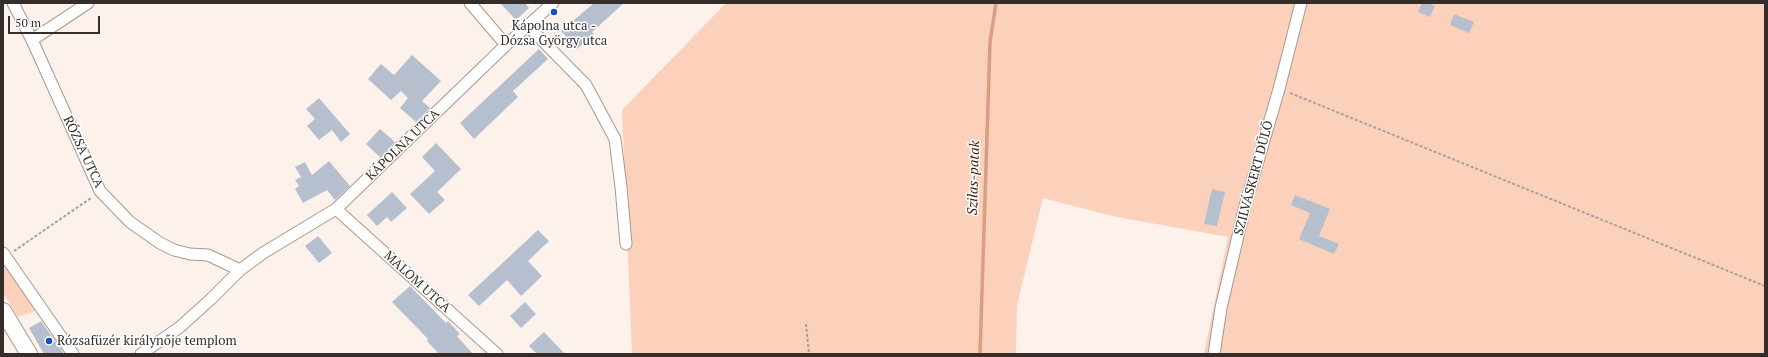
<!DOCTYPE html>
<meta charset="utf-8">
<style>
body{margin:0}
#map{position:relative;width:1768px;height:357px;overflow:hidden;background:#fdf1eb;font-family:"PT Serif",serif}
canvas{display:block}
.frame{position:absolute;inset:0;border:4px solid #342d2a;pointer-events:none}
.scale{position:absolute;left:8px;top:16px;width:92px;height:18px;box-sizing:border-box;border:2px solid #342d2a;border-top:0;padding-left:5px;font-size:12px;line-height:14px;white-space:nowrap;color:#342d2a;-webkit-text-stroke:3px #fff;paint-order:stroke}
</style>
<div id="map">
<canvas width="1768" height="357"></canvas>
<div class="frame"></div>
<div class="scale">50 m</div>
</div>
<script>
const ctx = document.querySelector('canvas').getContext('2d');
ctx.lineJoin = 'round';
function fillPath(path, color) {
  ctx.fillStyle = color;
  ctx.fill(path, 'evenodd');
}
function trace(path, color, width, dash) {
  ctx.strokeStyle = color;
  ctx.lineWidth = width;
  ctx.lineCap = dash ? 'butt' : 'round';
  ctx.setLineDash(dash || []);
  ctx.stroke(path);
}
function write(font, color, halo, rows, align = 'center') {
  ctx.font = font + ' "PT Serif",serif';
  ctx.lineWidth = 3;
  ctx.setLineDash([]);
  ctx.textBaseline = 'middle';
  ctx.strokeStyle = halo;
  ctx.fillStyle = color;
  for (const [text, x, y, turn = 0] of rows) {
    ctx.save();
    ctx.translate(x, y);
    ctx.rotate((+turn || 0) * Math.PI / 180);
    ctx.textAlign = isNaN(turn) ? turn : align;
    if (halo) ctx.strokeText(text, 0, 0);
    ctx.fillText(text, 0, 0);
    ctx.restore();
  }
}
fillPath(new Path2D(`
 M726,3H1765V354H1204L1228,237L1112,216L1043,198L1017,305L1016,354H632L622,110Z
 M3,257L38,310L18,317L3,293Z`), '#fbd1bc');
trace(new Path2D(`
 M980,354L990,42L996,3`), '#d89f83', 3.5);
fillPath(new Path2D(`
 M500,3H525L529,8L516,20Z
 M594,3H624L592,32L594,34L577,49L561,31Z
 M1422,3H1428L1435,6L1430,17L1418,12Z
 M1454,14L1474,22L1469,33L1450,25Z
 M539,49L548,59L513,91L518,97L474,139L460,123Z
 M412,55L441,81L422,101L430,108L416,122L400,108L408,98L401,91L391,100L368,79L381,64L394,75Z
 M319,98L350,134L341,142L332,130L319,140L307,126L315,119L306,109Z
 M380,129L395,142L380,157L366,144Z
 M436,143L461,169L437,192L445,200L429,214L410,194L435,171L422,157Z
 M329,161L350,186L335,200L327,190L303,203L295,189L299,186L295,180L301,177L295,167L305,162L312,175Z
 M1212,189L1225,192L1217,226L1204,224Z
 M392,192L407,208L391,222L387,217L377,226L367,215Z
 M1295,195L1330,209L1319,236L1339,244L1334,254L1299,239L1310,213L1291,205Z
 M538,230L549,241L528,261L542,276L521,296L507,280L479,306L468,295Z
 M318,236L332,253L319,263L305,246Z
 M410,286L446,323L448,321L460,334L457,336L473,354H439L427,341L428,339L392,302Z
 M525,302L536,314L521,328L510,316Z
 M41,321L64,354H44L29,328Z
 M544,332L565,354H537L529,346Z`), '#b6bfce');
const street = new Path2D(`
 M13,3L32,40L100,191L130,222L160,243L174,250L190,254L208,255L240,270
 M470,3L506,45
 M528,26L586,85L615,139L621,187L626,244
 M32,40L88,3
 M336,209L497,354
 M3,253L73,354
 M141,354L180,327L211,299L240,270L263,253L336,209L506,45L553,3
 M1214,354L1221,308L1245,206L1279,89L1301,3`);
const secondary = new Path2D(`
 M3,311L29,354`);
trace(street, '#a9988f', 13);
trace(secondary, '#a9988f', 18);
trace(new Path2D(`
 M1290,93L1765,286
 M14,251L91,198
 M806,324L809,354`), '#a99f9b', 2, [3, 2]);
trace(street, '#fff', 11);
trace(secondary, '#fff', 16);
for (const [x, y, r, color] of [
 [554,12,4,"#1551bc"],
 [49,341,4,"#1551bc"]
]) {
  const dot = new Path2D();
  dot.arc(x, y, r, 0, 2 * Math.PI);
  ctx.fillStyle = color;
  ctx.fill(dot);
  trace(dot, '#fff', 1.5);
}
write('13px', '#342d2a', '#fff', [
 ["Kápolna utca -",554,26],
 ["Dózsa György utca",554,41],
 ["Rózsafüzér királynője templom",57,341,"left"]
]);
write('13px', '#342d2a', '#fff', [
 ["KÁPOLNA UTCA",403,145,-44],
 ["RÓZSA UTCA",83,152,65],
 ["SZILVÁSKERT DŰLŐ",1254,178,-75],
 ["MALOM UTCA",417,282,42]
]);
write('italic 14px', '#441f09', '#fff', [
 ["Szilas-patak",974,178,-88]
]);
</script>
